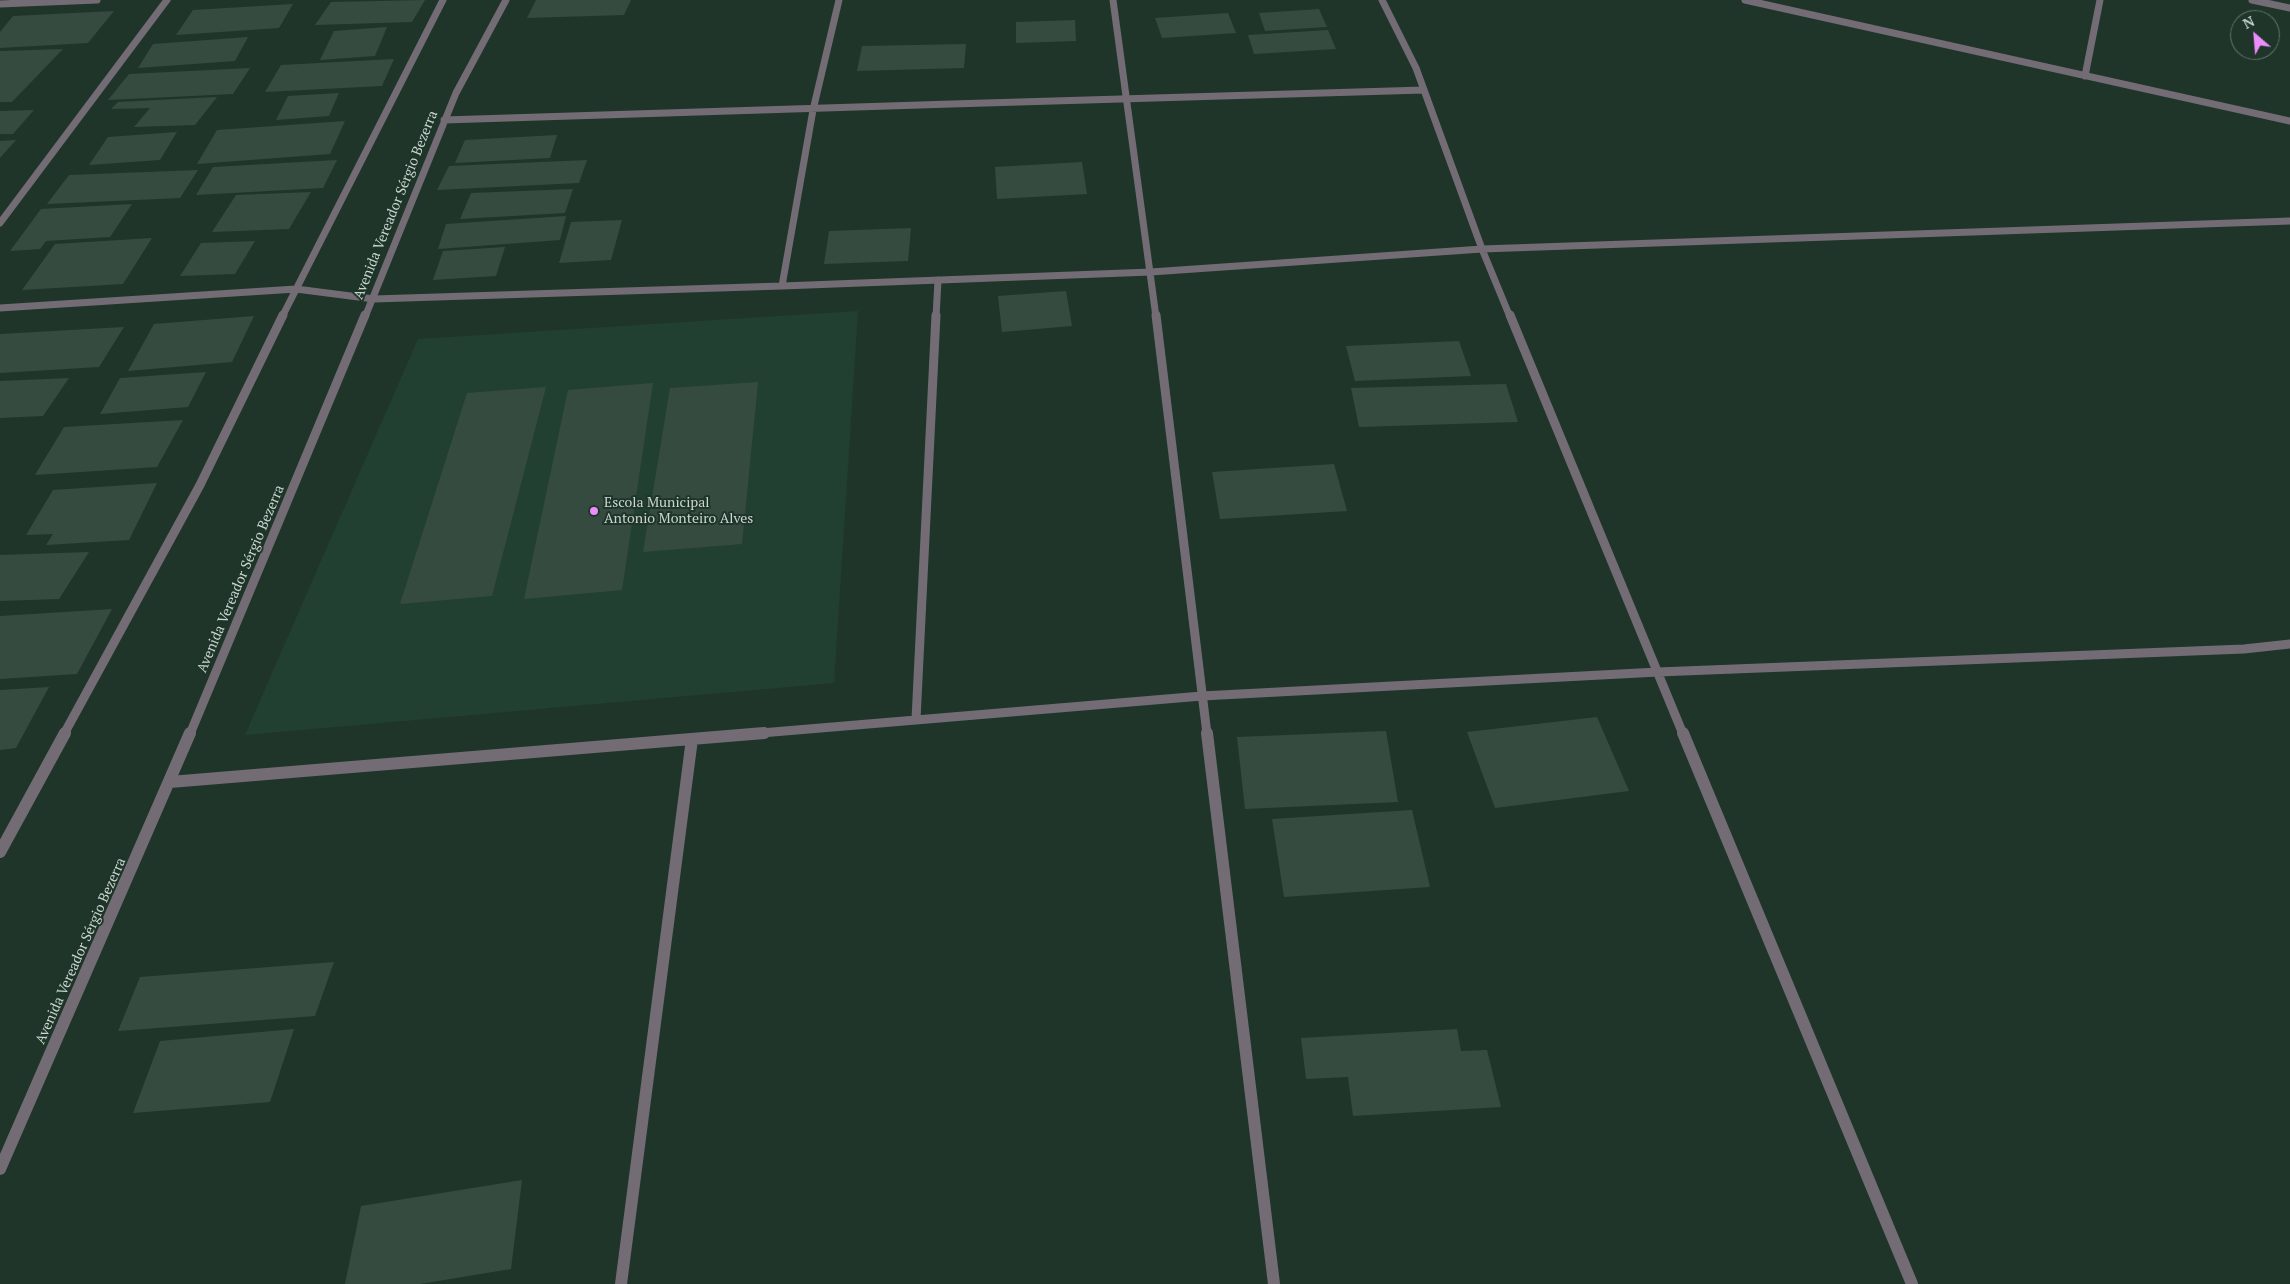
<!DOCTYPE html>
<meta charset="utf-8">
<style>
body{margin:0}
#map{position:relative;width:2290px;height:1284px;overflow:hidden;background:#1f352a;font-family:"PT Serif",serif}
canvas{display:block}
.north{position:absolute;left:2230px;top:10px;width:50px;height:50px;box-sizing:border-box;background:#1f352a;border:1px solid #63756c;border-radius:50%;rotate:333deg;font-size:14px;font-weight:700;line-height:20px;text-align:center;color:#c9d6cf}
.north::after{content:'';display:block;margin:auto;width:18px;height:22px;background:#eb8dfb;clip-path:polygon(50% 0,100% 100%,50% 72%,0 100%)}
</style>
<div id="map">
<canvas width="2290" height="1284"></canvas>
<div class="north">N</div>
</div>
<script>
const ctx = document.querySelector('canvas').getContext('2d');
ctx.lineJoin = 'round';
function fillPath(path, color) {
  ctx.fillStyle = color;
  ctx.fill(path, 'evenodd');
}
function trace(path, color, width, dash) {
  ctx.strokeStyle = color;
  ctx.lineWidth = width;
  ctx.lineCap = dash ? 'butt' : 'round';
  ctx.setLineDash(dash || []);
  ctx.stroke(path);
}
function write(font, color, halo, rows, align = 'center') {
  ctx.font = font + ' "PT Serif",serif';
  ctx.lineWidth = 4;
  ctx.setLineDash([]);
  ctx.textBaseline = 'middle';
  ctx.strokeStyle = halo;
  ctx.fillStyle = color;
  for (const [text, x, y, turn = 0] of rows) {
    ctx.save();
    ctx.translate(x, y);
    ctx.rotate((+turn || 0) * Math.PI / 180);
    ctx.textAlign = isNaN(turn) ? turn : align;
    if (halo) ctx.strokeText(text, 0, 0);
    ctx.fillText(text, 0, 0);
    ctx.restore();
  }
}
fillPath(new Path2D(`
 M858,311L834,683L245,735L418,339Z`), '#224032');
fillPath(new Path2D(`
 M425,0L412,22L315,25L331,2Z
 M536,0H631L624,15L527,18Z
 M293,4L279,28L176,35L193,10Z
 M1319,9L1327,27L1265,31L1259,13Z
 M114,11L88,43L0,48V32L13,16Z
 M1228,13L1236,33L1162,38L1155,18Z
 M1075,20L1076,41L1016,43V22Z
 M387,27L375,56L320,60L334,31Z
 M1328,30L1336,49L1254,54L1248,35Z
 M248,37L235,61L138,68L153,44Z
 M966,44L964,68L857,71L862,46Z
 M63,49L12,102H0V51Z
 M394,59L382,86L265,92L281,65Z
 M250,68L233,94L108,100L129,74Z
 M339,93L329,116L276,120L288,96Z
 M217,97L195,125L134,127L150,108L111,109L118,102Z
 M34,110L13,134H0V111Z
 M345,121L330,154L197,164L217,130Z
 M177,132L160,160L89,165L108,137Z
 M557,135L550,158L455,163L465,140Z
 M16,140L0,158V141Z
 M337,160L323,188L196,195L213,167Z
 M587,160L579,183L437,190L449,166Z
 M1082,162L1087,194L997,199L995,167Z
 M198,170L180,198L47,204L69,175Z
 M573,189L565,213L460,219L471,193Z
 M311,192L289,229L212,232L236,195Z
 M132,204L110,237L46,241L40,249L10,251L41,209Z
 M566,216L560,240L438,249L446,224Z
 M622,220L611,260L559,263L571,222Z
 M911,228L908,261L824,264L829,231Z
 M152,238L123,284L22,290L55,244Z
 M255,241L235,274L180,276L201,243Z
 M505,247L496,276L433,280L443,251Z
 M1066,291L1072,326L1002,332L998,296Z
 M254,316L232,362L128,371L154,324Z
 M124,327L99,367L0,373V334Z
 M1459,341L1471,376L1355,381L1346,346Z
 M206,372L188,407L100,414L120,378Z
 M69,378L43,416L0,418V381Z
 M758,382L742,544L643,552L670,388Z
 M653,383L622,590L524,599L568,390Z
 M1506,384L1518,422L1359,427L1351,388Z
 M546,387L492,596L400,604L467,393Z
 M183,420L157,467L35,475L64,427Z
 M1334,464L1347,511L1220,519L1212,472Z
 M157,483L129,540L46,545L53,534L26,535L53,490Z
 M89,552L59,599L0,601V555Z
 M112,609L77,674L0,679V616Z
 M49,687L16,748L0,750V690Z
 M1597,717L1629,791L1495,808L1467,732Z
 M1386,731L1398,802L1245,809L1237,737Z
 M1412,810L1430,887L1284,897L1272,819Z
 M334,962L315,1016L118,1031L140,977Z
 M294,1029L270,1102L133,1113L160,1041Z
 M1457,1029L1461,1051L1487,1050L1501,1107L1353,1116L1348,1077L1306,1079L1301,1038Z
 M522,1180L511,1269L420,1284H345L361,1206Z`), '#354b40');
trace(new Path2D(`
 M1113,0L1156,317
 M1382,0L1416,68L1482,249L1510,317
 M1745,0L2290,121
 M2252,0L2290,8
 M0,4L97,0
 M2085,76L2100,0
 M444,120C771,111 1097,98 1424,90
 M0,223L167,0
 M782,286L813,110L839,0
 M0,308L296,289L374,299L782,286L1151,272L1482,249L2290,221
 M282,317L443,0
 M365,317L456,93L506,0
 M936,317L938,280`), '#746c75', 7);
trace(new Path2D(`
 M1156,315L1207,734
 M1510,315L1683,734
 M916,719L936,315
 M64,734L200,485L283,315
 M190,734L365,315
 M749,734L1202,696L1658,672L2244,649L2290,644`), '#746c75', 9);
trace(new Path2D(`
 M1207,733L1274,1284
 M1683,733L1912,1284
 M170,782L764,733
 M0,852L65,733
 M0,1169L190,733
 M621,1284L692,739`), '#746c75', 12);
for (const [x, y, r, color] of [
 [594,511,5,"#eb8dfb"]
]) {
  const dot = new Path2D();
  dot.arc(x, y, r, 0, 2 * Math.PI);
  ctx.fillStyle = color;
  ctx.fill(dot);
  trace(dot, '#1f352a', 2);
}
write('14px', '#c9d6cf', '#1f352a', [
 ["Avenida Vereador Sérgio Bezerra",396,205,-68],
 ["Avenida Vereador Sérgio Bezerra",241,579,-67],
 ["Avenida Vereador Sérgio Bezerra",81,951,-66]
]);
write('14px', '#c9d6cf', '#1f352a', [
 ["Escola Municipal",604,503],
 ["Antonio Monteiro Alves",604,519]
], 'left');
</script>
